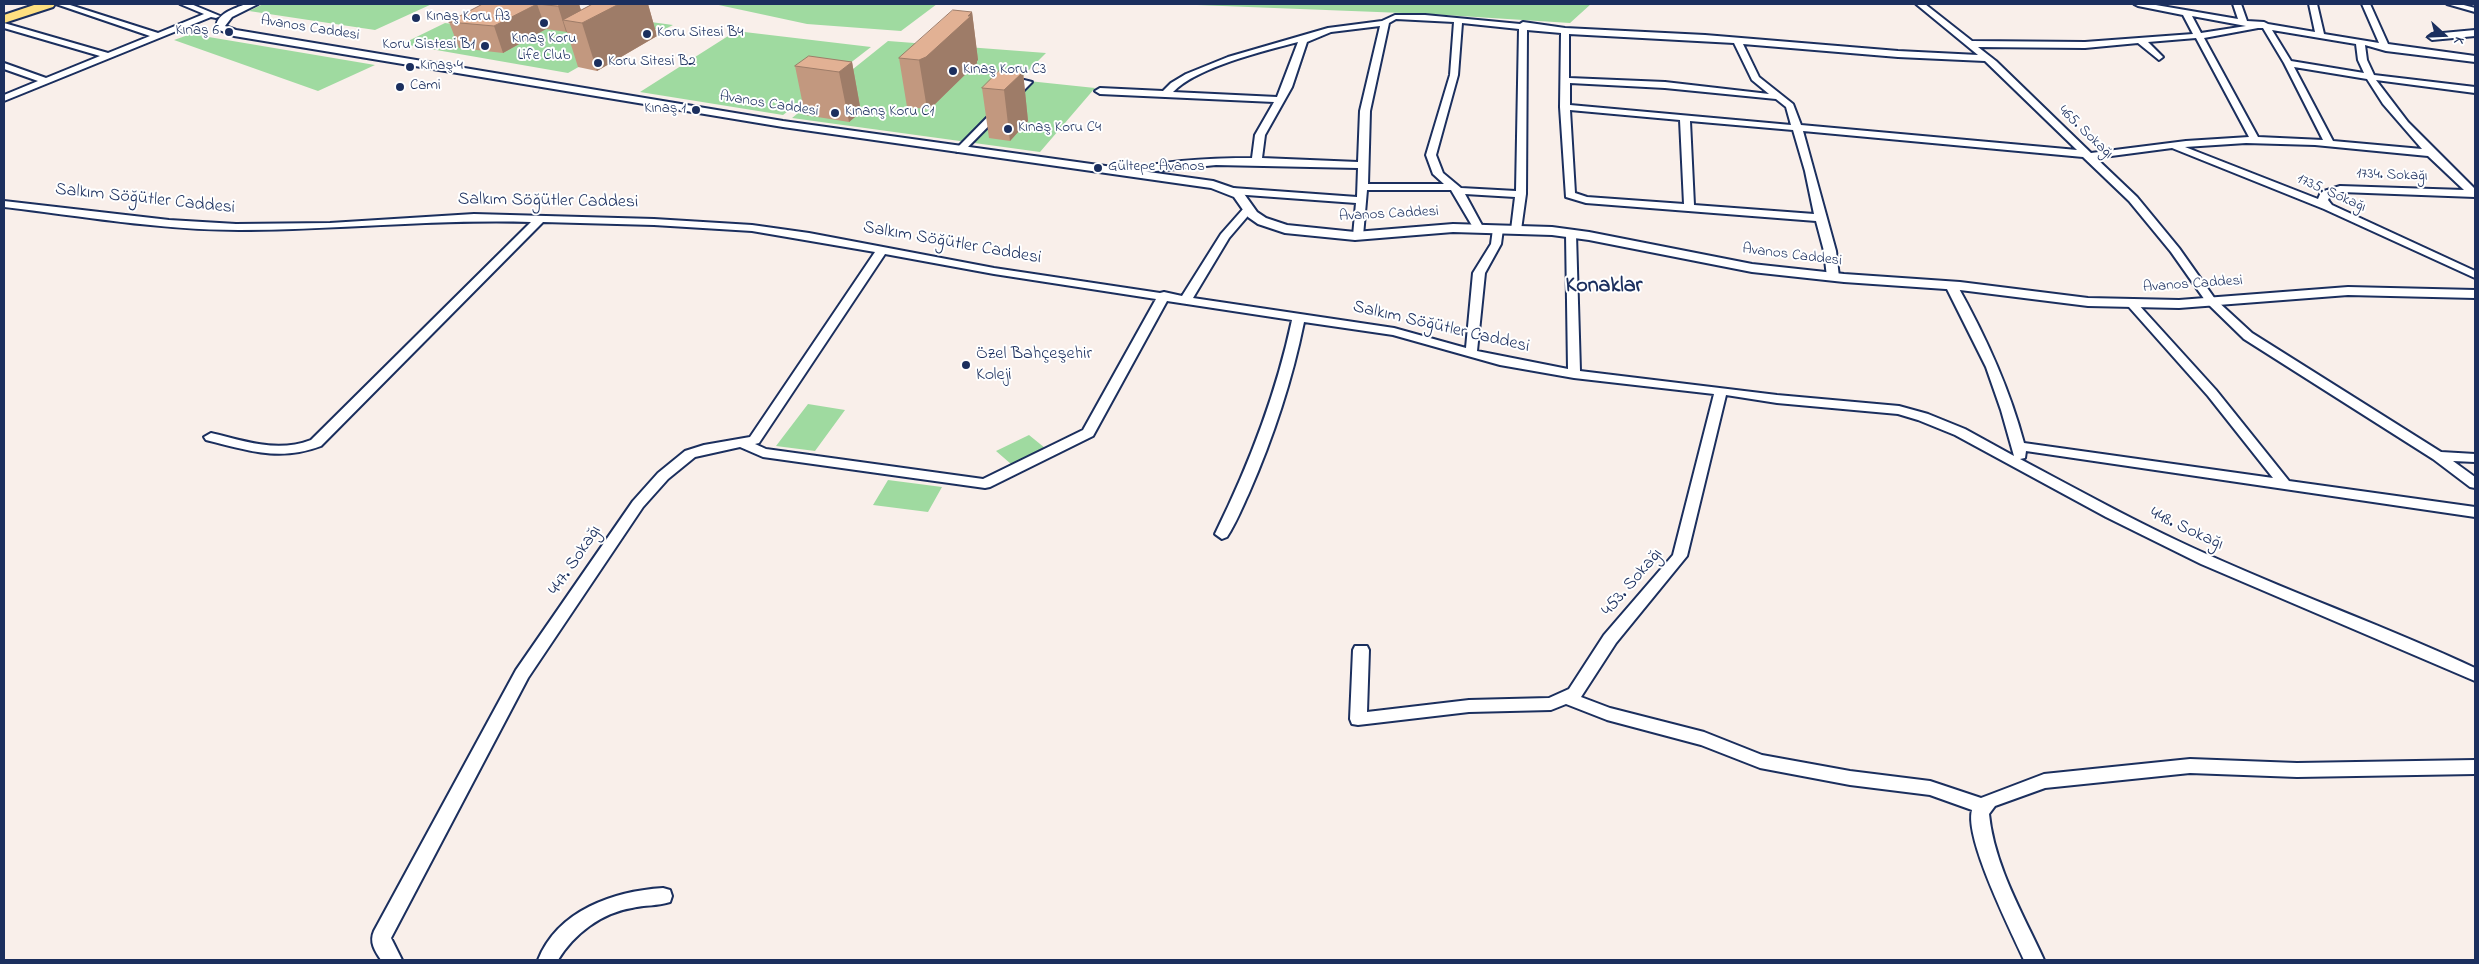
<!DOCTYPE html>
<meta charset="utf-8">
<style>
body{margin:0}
#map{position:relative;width:2479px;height:964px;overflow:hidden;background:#f9efea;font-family:"Indie Flower",sans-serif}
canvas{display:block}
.frame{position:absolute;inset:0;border:5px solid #1b2f5e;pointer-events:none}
.north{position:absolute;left:2419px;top:10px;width:50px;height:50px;-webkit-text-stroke:4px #fff;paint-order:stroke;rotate:110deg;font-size:14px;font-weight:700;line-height:20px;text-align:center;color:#1b2f5e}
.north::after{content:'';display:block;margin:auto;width:18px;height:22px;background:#1b2f5e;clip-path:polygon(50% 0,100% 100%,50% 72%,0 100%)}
</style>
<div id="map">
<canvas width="2479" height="964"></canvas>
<div class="frame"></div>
<div class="north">K</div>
</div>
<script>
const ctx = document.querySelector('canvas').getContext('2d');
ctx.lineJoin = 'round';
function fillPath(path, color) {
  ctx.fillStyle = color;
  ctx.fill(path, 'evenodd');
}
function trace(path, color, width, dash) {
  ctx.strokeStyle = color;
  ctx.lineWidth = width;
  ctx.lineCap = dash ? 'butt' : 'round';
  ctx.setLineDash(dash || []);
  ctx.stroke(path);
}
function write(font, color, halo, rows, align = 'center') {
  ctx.font = font + ' "Indie Flower",sans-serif';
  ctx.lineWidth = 4;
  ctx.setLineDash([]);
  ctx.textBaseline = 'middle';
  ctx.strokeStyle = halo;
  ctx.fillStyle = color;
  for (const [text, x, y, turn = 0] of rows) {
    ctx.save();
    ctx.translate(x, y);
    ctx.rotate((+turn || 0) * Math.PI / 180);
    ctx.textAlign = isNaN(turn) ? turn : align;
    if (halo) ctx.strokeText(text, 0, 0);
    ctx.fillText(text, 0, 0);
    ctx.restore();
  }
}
fillPath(new Path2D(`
 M263,4H432L375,30L249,11Z
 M518,4L673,25L663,30L647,28L568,73L402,44L445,23L469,26Z
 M714,4H937L901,31L807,24Z
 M1171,4H1591L1570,23L1429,14Z
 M736,31L871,47L783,115L640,92Z
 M191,34L375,65L318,91L174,40Z
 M888,41L1046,53L1019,80L1095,88L1040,152L792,118Z
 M808,404L845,410L815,451L776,446Z
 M1029,435L1045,448L1011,464L996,451Z
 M888,480L942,487L928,512L873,505Z`), '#9fdaa0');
const minor = new Path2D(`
 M56,4H67L158,33L204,14L180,4H191L220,16L216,18L211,17L4,101V95L38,81L4,69V63L46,78L100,56L4,28V23L108,53L150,36Z
 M1916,4H1925L1972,41L2085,42L2193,34L2183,15L2138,6L2134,4H2150L2238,19L2233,4H2241L2247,21L2264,22L2268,24L2315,32L2309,4H2317L2324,34L2379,43L2362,4H2370L2388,44L2475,56V62L2386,51L2365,45L2367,60L2374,75L2475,87V93L2376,80L2408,122L2475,189V197L2341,192L2330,196L2328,200L2332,205L2475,271V278L2324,209L2172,148L2096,158L2137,197L2179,248L2215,299L2252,333L2441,452L2475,454V462L2453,461L2475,477V488L2470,487L2433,459L2244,339L2207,303L2171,252L2129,201L2083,157L1803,131L1836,251L1839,277L1833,280L1827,277L1824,251L1816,221L1586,203L1566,197L1560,107L1561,33L1527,30L1526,194L1521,230L1516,233L1511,230L1515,197L1465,194L1484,229L1479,232L1474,229L1451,190H1367L1363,236L1358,239L1353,236L1356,203L1233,194L1228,191L1233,188L1357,197L1358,168L1216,165L1125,174V170C1167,160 1210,158 1252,158L1255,135L1274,102L1100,94L1095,91L1100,88L1163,91L1171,83L1186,74L1228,57L1328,28L1382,21L1395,15H1425L1520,24L1523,22L1565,28L1705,35L1898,51L1978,55ZM2192,16L2246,26L2201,33ZM1396,19L1454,22L1450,75L1426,155L1433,174L1444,184H1368L1370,111L1389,23ZM1462,23L1519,29L1516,191L1461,188L1443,173L1436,155L1458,75ZM1380,26L1360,111L1358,162L1262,158L1265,135L1292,87L1307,42L1331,32ZM2258,28H2263L2284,63L2323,140L2258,137L2204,38ZM2272,30L2356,44L2358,60L2364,73L2291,61ZM1569,34L1734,43L1752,80L1769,94L1665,82L1569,78ZM2196,38L2249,137L2186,141L2091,153L1996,61L1978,47L2085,48L2138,43L2159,60L2163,57L2148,42ZM1298,42L1277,97L1173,92C1197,67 1264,51 1298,42ZM1743,44L1898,57L1985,61L2077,150L1801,125L1793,104L1759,77ZM2294,67L2367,79L2383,104L2422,149L2333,141ZM1570,83L1665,88L1776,99L1786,107L1791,125L1570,105ZM1570,110L1680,120L1684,204L1587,197L1575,193ZM1690,121L1793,130L1805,171L1814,214L1694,205ZM2246,143L2315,145L2428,156L2464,190L2340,186L2321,192L2318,199L2185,147Z
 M2447,4H2460L2475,8V12Z
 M2475,30V36L2432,40L2428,37L2432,34Z
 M1024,80L1032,82L963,152H957V148Z
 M4,201L169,220L236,224L330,223L474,214L654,219L752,225L809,233L994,268L1160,293L1164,292L1182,296L1221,234L1244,208L1248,207L1253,210L1229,238L1193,298L1394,328L1466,348L1473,273L1491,244L1493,229L1498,226L1503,229L1501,244L1485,273L1477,351L1568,369L1566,234L1571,231L1576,234L1580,371L1777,395L1899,406L1928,414L1965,429L2014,456L2001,410L1986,367L1945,285L1951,282L1957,285C1985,335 2009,387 2024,443L2273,478L2208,396L2129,307L2127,305L2133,302L2137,303L2216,390L2289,481L2475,507V517L2026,451L2025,458L2020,459C2084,493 2147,528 2213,557C2300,596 2389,628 2475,668V681L2201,564L2106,517L1955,435L1918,420L1898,414L1777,403L1726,395L1687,556L1616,643L1581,697L1610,708L1704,732L1762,755L1850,771L1930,781L1981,798L2044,774L2190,759L2297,763L2475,760V774L2297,777L2190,773L2045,788L1995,806L1989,814C1994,865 2023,914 2044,960H2024C2011,931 1964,838 1972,810L1930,795L1850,785L1760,768L1701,745L1607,720L1566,704L1551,710L1469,712L1358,725L1352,724L1350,719L1353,650L1355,646H1367L1369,650L1367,712L1469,700L1549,698L1569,689L1604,635L1673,555L1714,394L1574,378L1500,365L1393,335L1304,322C1292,381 1273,438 1249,493C1242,508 1236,523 1227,537L1222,539L1215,534C1249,465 1276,395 1292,320L1167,301L1093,436L990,487L985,488L763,457L740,447L695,457L668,479L643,507L528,678L391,938L402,960H381C375,951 369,942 374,931L516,670L633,501L658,473L685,451L704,445L750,437L875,252L752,231L654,225L543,222L321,446C279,462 247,450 206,440L204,437L211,433C245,441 277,453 311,440L531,222C434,219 336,230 239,230C160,230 81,216 4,207ZM885,254L994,274L1156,299L1083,430L983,479L766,449L755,444L759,443Z
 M663,888L670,890L672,896L670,902C658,906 644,905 632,908C601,913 574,934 558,960H538C558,910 614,891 663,888Z`);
const tertiary = new Path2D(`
 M246,4H258L232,17L225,26L236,30L783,121L1213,181L1242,191L1257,212L1266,218L1287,225L1355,232L1453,224L1552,227L1589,232L1752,264L1844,274L1960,282L2088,298L2179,300L2348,287L2475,290V298L2348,295L2179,308L2088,306L1960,290L1844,282L1752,272L1589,240L1552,235L1453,232L1355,240L1285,233L1258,224L1248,217L1234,197L1211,188L783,127L234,36L217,29C213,15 235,8 246,4Z`);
const primary = new Path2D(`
 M37,4H55L53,7L4,23V15Z`);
trace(minor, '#1b2f5e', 4);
trace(tertiary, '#1b2f5e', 4);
trace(primary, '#1b2f5e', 4);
fillPath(minor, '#fff');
fillPath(tertiary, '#fff');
fillPath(primary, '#fedf80');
fillPath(new Path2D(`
 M483,4H579L581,10L593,4H648L657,36L597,71L578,67L567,32L546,29L503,53L459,48L449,22Z
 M972,12L978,60L977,61V63L933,106L927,109L907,107L899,58Z
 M852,62L861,112L849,122L805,115L795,66Z
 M1023,72L1028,121L1010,141L989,138L982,88Z`), '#c2987f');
fillPath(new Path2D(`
 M537,4L546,29L503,53L494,26Z
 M562,4H579L584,21L563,20L567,32H566L558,6Z
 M619,4H648L657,36L597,71L582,23Z
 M972,12L978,60L977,61V63L933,106L927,109L919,60Z
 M852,62L861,112L849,122L839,72Z
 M1023,72L1028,121L1010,141L1004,90Z`), '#9e7c68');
const building = new Path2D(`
 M483,4H537L494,26L449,22Z
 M538,4H562L558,6Z
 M593,4H619L582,23L563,20Z
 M953,10L972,12L968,16H971L926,57L919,60L899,58Z
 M809,56L852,62L839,72L795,66Z
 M1001,69L1023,72L1004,90L982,88Z`);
fillPath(building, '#e2b194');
trace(building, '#9e7c68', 1);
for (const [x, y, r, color] of [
 [416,18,5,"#1b2f5e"],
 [544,23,5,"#1b2f5e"],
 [229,32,5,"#1b2f5e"],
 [647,34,5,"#1b2f5e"],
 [485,46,5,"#1b2f5e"],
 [598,63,5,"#1b2f5e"],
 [410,67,5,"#1b2f5e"],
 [953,71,5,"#1b2f5e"],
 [400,87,5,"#1b2f5e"],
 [696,110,5,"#1b2f5e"],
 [835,113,5,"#1b2f5e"],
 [1008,129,5,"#1b2f5e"],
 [1098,168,5,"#1b2f5e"],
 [966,365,5,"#1b2f5e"]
]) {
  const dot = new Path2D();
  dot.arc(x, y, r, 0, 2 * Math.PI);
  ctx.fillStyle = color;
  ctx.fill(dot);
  trace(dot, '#fff', 2);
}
write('15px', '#1b2f5e', '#fff', [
 ["Kınaş Koru A3",426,18],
 ["Kınaş 6",219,32,"right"],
 ["Koru Sitesi B4",657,34],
 ["Kınaş Koru",544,40,"center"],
 ["Life Club",544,57,"center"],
 ["Koru Sistesi B1",475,46,"right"],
 ["Koru Sitesi B2",608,63],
 ["Kınaş 4",420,67],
 ["Kınaş Koru C3",963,71],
 ["Cami",410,87],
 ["Kınaş 1",686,110,"right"],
 ["Kınanş Koru C1",845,113],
 ["Kınaş Koru C4",1018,129],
 ["Gültepe Avanos",1108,168]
], 'left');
write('15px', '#1b2f5e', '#fff', [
 ["Avanos Caddesi",310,29,9],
 ["Avanos Caddesi",769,105,9],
 ["465. Sokağı",2085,133,44],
 ["1734. Sokağı",2392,176,2],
 ["1735. Sokağı",2331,194,24],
 ["Avanos Caddesi",1389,215,-3],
 ["Avanos Caddesi",1792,256,7],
 ["Avanos Caddesi",2193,285,-4]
]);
write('18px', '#1b2f5e', '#fff', [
 ["Salkım Söğütler Caddesi",145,200,6],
 ["Salkım Söğütler Caddesi",548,202,1],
 ["Salkım Söğütler Caddesi",952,244,10],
 ["Salkım Söğütler Caddesi",1441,328,13],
 ["448. Sokağı",2186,530,25],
 ["447. Sokağı",576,561,-56],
 ["453. Sokağı",1633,583,-49]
]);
write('18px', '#1b2f5e', '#fff', [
 ["Özel Bahçeşehir",976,355],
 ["Koleji",976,376]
], 'left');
write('bold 22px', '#1b2f5e', '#fff', [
 ["Konaklar",1604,287]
]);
</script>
